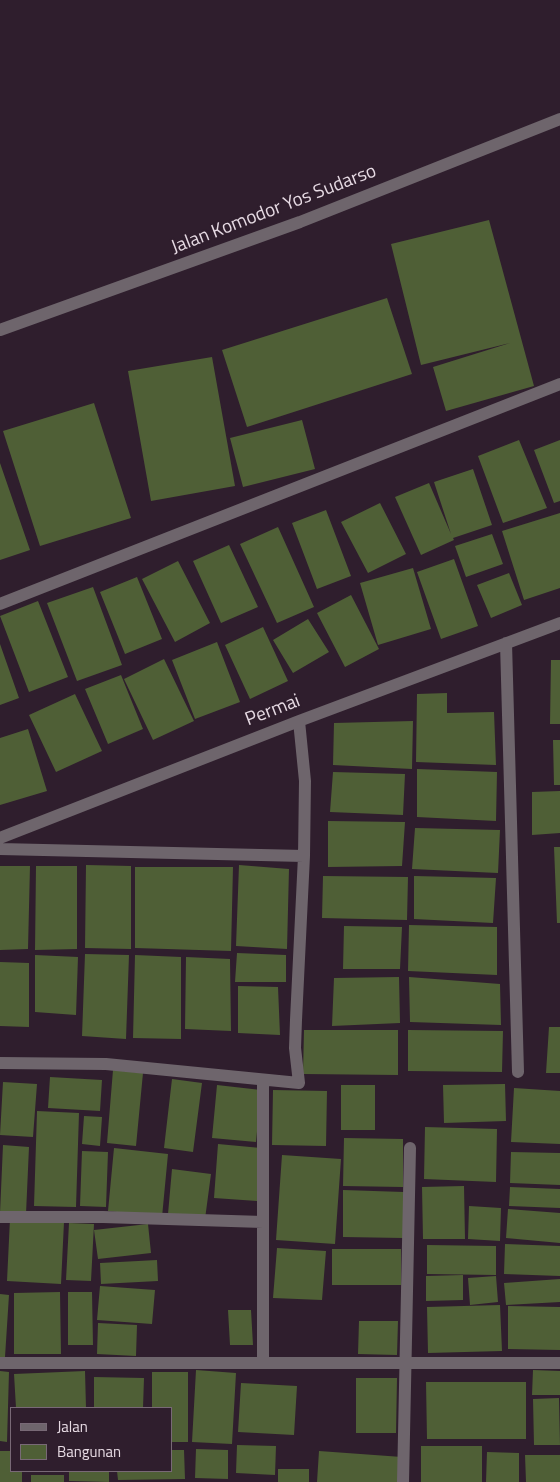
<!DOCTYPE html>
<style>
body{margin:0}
#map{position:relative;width:560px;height:1482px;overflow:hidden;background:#2f1e2d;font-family:"Titillium Web",sans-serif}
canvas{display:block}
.legend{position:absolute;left:10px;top:1407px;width:162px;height:65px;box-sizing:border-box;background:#2f1e2d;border:1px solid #786976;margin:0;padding:6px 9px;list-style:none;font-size:15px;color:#e6dae3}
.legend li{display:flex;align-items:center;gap:10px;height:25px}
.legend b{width:25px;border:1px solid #786976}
</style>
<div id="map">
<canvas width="560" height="1482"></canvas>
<ul class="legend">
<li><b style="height:6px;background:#6e656c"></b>Jalan</li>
<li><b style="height:14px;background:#4f5f36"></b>Bangunan</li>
</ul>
</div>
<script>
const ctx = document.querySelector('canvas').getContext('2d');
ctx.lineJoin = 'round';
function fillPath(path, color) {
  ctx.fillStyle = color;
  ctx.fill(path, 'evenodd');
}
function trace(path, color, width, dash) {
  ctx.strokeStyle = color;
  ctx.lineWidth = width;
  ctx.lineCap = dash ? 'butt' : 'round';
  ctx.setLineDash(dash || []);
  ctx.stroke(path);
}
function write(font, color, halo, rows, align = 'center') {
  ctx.font = font + ' "Titillium Web",sans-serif';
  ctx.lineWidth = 4;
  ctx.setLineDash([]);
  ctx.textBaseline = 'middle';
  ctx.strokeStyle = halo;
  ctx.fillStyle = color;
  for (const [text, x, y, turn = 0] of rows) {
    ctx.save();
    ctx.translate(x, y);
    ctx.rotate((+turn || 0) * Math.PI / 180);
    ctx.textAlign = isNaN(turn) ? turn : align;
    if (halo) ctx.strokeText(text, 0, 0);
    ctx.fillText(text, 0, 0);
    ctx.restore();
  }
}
fillPath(new Path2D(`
 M489,220L534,386L446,411L433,367L510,343L421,365L391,244Z
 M387,298L412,374L247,427L222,350Z
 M212,357L235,486L151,501L128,371Z
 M94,403L131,518L40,546L3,431Z
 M302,420L315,469L243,487L230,438Z
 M519,440L547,508L503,523L478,456Z
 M560,440V501L554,503L534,450Z
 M0,463L30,550L0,560Z
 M473,469L492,525L453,538L454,540L421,555L395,497L429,483L451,534L434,482Z
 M380,503L406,554L368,573L341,522Z
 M326,510L351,576L317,589L292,523Z
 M560,513V588L524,600L502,531Z
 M278,527L314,607L277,623L240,544Z
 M492,534L503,564L466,577L455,546Z
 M229,545L258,607L221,623L193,561Z
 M454,559L478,626L441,639L417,572Z
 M178,561L210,623L175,642L142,579Z
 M413,568L431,629L378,645L360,583Z
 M509,573L522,605L491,618L477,585Z
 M137,577L162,639L125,654L100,592Z
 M93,587L122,665L77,681L47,603Z
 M351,595L379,649L345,667L317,613Z
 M38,601L68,677L29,692L0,616Z
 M308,619L329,652L293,673L273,640Z
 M263,627L288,681L250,699L225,645Z
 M217,642L240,702L195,719L172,660Z
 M0,644L19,698L0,705Z
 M164,659L194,721L153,740L124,679Z
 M551,660H560V724H550Z
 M121,675L143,729L108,744L85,689Z
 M447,693V713L494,712L496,765L416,762L417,694Z
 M75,694L102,751L56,772L29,715Z
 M413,721L412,769L333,765L334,723Z
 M28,729L47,791L0,805V738Z
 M553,740H560V785H554Z
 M417,769L497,772L496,821L417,817Z
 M333,772L405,774L403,815L330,812Z
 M560,791V833L532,835V792Z
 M328,821L405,822L402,866L328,867Z
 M415,828L500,830L498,873L412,869Z
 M554,847H560V923H557Z
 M86,865L131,866V949L85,948Z
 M239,865L289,869L287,949L236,946Z
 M0,866H30L28,949L0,950Z
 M36,866H77V949L35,950Z
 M135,867H233L231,951L135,948Z
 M323,876L408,877L407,920L322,918Z
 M414,876L496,878L493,923L414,919Z
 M409,925L497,927V975L408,971Z
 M344,926L402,927L400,969H343Z
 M237,953L286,955V982H235Z
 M85,954L129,955L126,1039L82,1036Z
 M35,955L78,957L76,1015L35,1012Z
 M135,955L181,957V1039L133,1038Z
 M186,957L230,959L231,1031L185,1029Z
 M0,962L29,963V1027L0,1026Z
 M399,977L400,1023L332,1026L334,978Z
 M409,977L500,984L501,1025L410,1022Z
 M238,986L278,987L280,1035L238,1033Z
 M549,1027H560V1073H546Z
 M304,1030H398V1075L303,1074Z
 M408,1030L503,1031L502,1072L408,1071Z
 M113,1070L143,1073L136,1146L107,1143Z
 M50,1077L102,1080L100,1111L48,1108Z
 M172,1079L202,1083L193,1152L164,1148Z
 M3,1082L37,1084L33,1137L0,1135Z
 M505,1084L506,1121L444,1123L443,1085Z
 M217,1085L261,1090L256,1142L212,1138Z
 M341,1085H375V1130H341Z
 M514,1088L560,1091V1144L511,1142Z
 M273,1090L327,1091L326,1146L272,1145Z
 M37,1111L79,1113L76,1207L34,1206Z
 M84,1116L102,1117L100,1146L82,1144Z
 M425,1127L497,1129L496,1182L424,1179Z
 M344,1138L403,1139V1187L343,1186Z
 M218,1144L261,1148L257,1201L214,1198Z
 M3,1145L29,1147L26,1214L0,1213Z
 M114,1148L168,1154L162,1217L108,1211Z
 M82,1151L108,1152L106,1207L80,1206Z
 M511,1152L560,1153V1185L510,1183Z
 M282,1155L341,1159L335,1244L276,1240Z
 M172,1169L211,1174L205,1219L168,1214Z
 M464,1186L465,1239H423L422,1187Z
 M510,1187L560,1189V1208L509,1206Z
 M343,1190L404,1192L403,1238L343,1237Z
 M469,1206L501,1208L500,1241L468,1239Z
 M508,1209L560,1213V1243L506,1238Z
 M10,1219L64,1222L61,1284L7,1281Z
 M69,1223L94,1224L91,1281L66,1280Z
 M148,1224L151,1253L98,1259L94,1230Z
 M505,1244L560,1246V1276L504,1274Z
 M427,1245L496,1246V1275L427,1274Z
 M277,1248L326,1251L322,1300L273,1298Z
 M332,1249H401V1285H332Z
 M157,1260L158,1281L101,1284L100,1263Z
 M463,1275V1300L426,1301V1276Z
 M496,1276L498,1302L470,1305L468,1278Z
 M560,1279V1302L506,1305L504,1283Z
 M100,1286L155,1290L152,1324L97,1320Z
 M60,1292L61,1354H14V1293Z
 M68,1292H92L93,1345H68Z
 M0,1294L9,1295L5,1357H0Z
 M500,1305L502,1351L428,1353L427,1307Z
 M508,1306L560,1307V1350L508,1349Z
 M228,1310H251L253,1345H230Z
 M359,1321H398L397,1355L358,1354Z
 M98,1323L137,1325L136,1356L97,1354Z
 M196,1370L236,1373L232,1444L192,1442Z
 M533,1370L560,1371V1395H532Z
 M0,1371L9,1372L7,1442L0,1441Z
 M85,1371L86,1408H16L14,1374Z
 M152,1372H188V1442H171V1408H152Z
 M94,1377L144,1378L143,1408H94Z
 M356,1378H397L396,1433H356Z
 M426,1382H526V1439H427Z
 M241,1383L297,1386L294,1435L238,1432Z
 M559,1398L560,1445H534L533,1399Z
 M237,1445L276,1446L275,1475L236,1473Z
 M421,1446H482V1482H421Z
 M196,1449L228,1450V1479L195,1478Z
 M171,1450H184L185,1479L118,1480L117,1471H171Z
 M0,1451H11V1471H22V1482H0Z
 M319,1451L402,1457L401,1482H317Z
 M487,1452L519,1453V1482H486Z
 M525,1455H560V1482H526Z
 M278,1469H309V1482H278Z
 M69,1471H109V1482L69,1481Z
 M31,1475H64V1482H31Z`), '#4f5f36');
trace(new Path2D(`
 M0,330L300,222L560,119
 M0,604L560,384
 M506,643L518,1072
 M0,838L299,721L560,623
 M0,849L304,856
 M0,1063L106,1064L299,1083L295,1048L296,1020L304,856L305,781L299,721
 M0,1217H103L263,1222
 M263,1361V1081
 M0,1363H560
 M403,1482L410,1148`), '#6e656c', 12);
write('19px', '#e6dae3', '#2f1e2d', [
 ["Jalan Komodor Yos Sudarso",274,210,-21],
 ["Permai",273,711,-21]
]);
</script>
